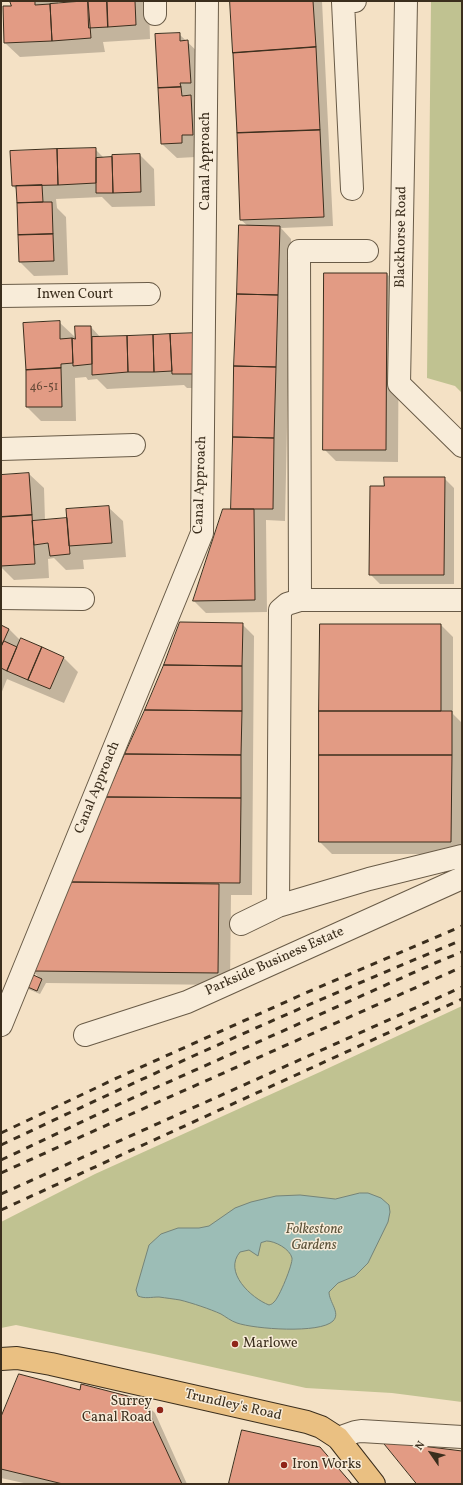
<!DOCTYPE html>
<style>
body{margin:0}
#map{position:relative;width:463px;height:1485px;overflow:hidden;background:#f4e1c5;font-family:Vollkorn,serif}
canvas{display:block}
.frame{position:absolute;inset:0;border:2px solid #3b2e1d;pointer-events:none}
.north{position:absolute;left:411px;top:1433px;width:40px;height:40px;-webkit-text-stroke:3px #f8ecd9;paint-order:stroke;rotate:304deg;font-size:11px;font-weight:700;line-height:16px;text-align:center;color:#3b2e1d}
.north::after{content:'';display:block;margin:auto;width:14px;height:18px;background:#3b2e1d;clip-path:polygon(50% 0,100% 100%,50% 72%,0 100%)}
</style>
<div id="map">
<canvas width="463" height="1485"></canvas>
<div class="frame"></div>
<div class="north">N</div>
</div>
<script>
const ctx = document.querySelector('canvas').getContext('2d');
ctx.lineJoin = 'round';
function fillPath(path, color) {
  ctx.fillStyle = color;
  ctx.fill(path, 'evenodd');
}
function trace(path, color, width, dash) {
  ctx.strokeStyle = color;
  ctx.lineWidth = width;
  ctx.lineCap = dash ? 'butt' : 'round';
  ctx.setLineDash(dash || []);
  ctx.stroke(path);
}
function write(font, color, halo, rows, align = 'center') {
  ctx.font = font + ' Vollkorn,serif';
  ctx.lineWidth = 3;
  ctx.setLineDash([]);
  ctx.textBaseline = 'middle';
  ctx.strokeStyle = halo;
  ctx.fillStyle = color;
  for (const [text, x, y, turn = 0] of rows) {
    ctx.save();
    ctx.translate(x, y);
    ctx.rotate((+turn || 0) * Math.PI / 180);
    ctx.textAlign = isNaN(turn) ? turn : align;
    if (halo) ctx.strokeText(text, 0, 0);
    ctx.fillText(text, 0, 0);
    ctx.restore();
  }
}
fillPath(new Path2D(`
 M431,1H462V393L455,386L427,378Z
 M462,1006V1402L392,1393L306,1388L154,1354L16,1325L1,1328V1222L95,1174L320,1072Z`), '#c0c291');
const water = new Path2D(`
 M360,1193H368L381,1198L389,1205L390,1212L388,1222L368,1263L355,1276L338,1283L329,1292C329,1302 341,1313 333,1321C320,1334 254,1329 237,1323C231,1321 226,1317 221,1314C210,1309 192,1303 180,1300C174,1299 166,1298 159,1297C151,1297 145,1299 138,1296L136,1290L149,1245L161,1234L178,1228H199L209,1226L235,1208L251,1202L276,1196L300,1195L335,1199ZM267,1241C275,1241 290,1249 292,1258C293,1264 279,1298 274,1302C272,1304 272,1304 269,1305C251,1298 223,1272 240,1252L249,1250L258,1256L261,1243Z`);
fillPath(water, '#9cbdb6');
trace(water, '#758479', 1);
fillPath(new Path2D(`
 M11,1H58V4L89,1H144L149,6L150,39L103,42L105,52L20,57L5,43L4,7H12Z
 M230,1H322L333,226L281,228L291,239L285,521L266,520L267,612L206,613L194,601L232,510L248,226L241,220Z
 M179,34L202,56L205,97H194V100L205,111L196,157L177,158L162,144Z
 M95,149L105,159L140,155L154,169L155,206L112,207L102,197L56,199L57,208L66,217L68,275L34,276L20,262L17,190L13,186Z
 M387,274L399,286L398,462L336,461L324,449Z
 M59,322L76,338L91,327L101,338L212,348L213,388H187L184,385L107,389L97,379L88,380L86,377L75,378L76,421H41L27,407L24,324Z
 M29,474L44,488L45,521L68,519L108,507L123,521L126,557L83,560L84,569L66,570L54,558L48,559L49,578L14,580L1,567V476Z
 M444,478L454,488V584H380L370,574L385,487Z
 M242,624L254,636L252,895H231L230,985L46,983L40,994L28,989L25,985L41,979L32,971L165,666Z
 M441,625L453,637V714L462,723V854H332L320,842Z
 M1,626L9,629L21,641L22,639L64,658L78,672L64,703L7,679L1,694Z
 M80,1391L142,1401L155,1413L187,1484H28L1,1478V1419Z
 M319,1448L353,1484H231Z`), '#0003');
const building = new Path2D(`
 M10,1H35V5L50,4L52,41L4,43L3,6H11Z
 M88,1L91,38L52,41L50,4Z
 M88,1H107L108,27L89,28Z
 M107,1H135L136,25L108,27Z
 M230,1H313L316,47L233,53Z
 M180,33V41L188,40L191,83H180L181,87L158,88L155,34Z
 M316,47L320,130L237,133L233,53Z
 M181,87L182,96L191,95L193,135H182V143L161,144L158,88Z
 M320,130L324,217L240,220L237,133Z
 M96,148V183L58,185L57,149Z
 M57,149L58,185L12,186L10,151Z
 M140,154L141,192L113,193L112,155Z
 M112,157L113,193H96V158Z
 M42,185L43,202L17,203L16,186Z
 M43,202H52L53,234L18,235L17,203Z
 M239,225L280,226L278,295L237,294Z
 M53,234L54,261L19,262L18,235Z
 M324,273H387L386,450H323Z
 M237,294L278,295L276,367L234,366Z
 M60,321V339L72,338L73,363L61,364V368L26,370L23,323Z
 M75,326H91L92,364L73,366L72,338L75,339Z
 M198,333L199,374H172L170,334Z
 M170,334L172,371L154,372L153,335Z
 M153,335L154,372H128L127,336Z
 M127,336L128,372L92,375V337Z
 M234,366L276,367L274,438L233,437Z
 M61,368L62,407H26V370Z
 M233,437L274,438L273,509H231Z
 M29,473L32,515L1,517V475Z
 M384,477H445L444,575H369L370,486H384Z
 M109,506L112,543L69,546L66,509Z
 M223,509H254L255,600L193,601Z
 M32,515L35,564L1,566V517Z
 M67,518L70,554L50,556L48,543L34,545L32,521Z
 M180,622L243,623L242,666L164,665Z
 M320,624H441V711H319Z
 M1,625L9,629L1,647Z
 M21,638L42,647L28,680L7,671Z
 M4,641L17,647L7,671L1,668V647Z
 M42,647L64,657L50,689L28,680Z
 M164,665L242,666V711L145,710Z
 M145,710L242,711L241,755L125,754Z
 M319,711H452V755H319Z
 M125,754L241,755V798L106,797Z
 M319,755H452L451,842H319Z
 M106,797L241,798L240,883L69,882Z
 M69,882L219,884L218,973L31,971Z
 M29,973L42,979L37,991L23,985Z
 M19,1374L80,1390L81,1384L143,1400L182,1484H63L1,1469V1417Z
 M242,1430L320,1447L352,1484H231L229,1483Z
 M382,1441L462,1451V1484H417Z`);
fillPath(building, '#e29b84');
trace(building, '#3b2e1d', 1);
const minor = new Path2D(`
 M155,1V14
 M406,1L399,384L462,446
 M352,189L343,2L355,1
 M1,296L149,294
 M1,449L134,445
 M1,598L83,599
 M300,600L299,251H367
 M278,906L280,610L287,604L300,600H462
 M241,924L278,906L369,879L462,856
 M1,1025L202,533L207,1
 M85,1035L187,1002L462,878
 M338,1438L355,1432L361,1431L462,1437`);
const major = new Path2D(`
 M1,1359L17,1358L51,1364L307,1422L321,1427L338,1438L374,1484`);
trace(minor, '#695b47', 24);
trace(major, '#3b2e1d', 24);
trace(minor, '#f8ecd9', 22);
trace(major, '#eac082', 22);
trace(new Path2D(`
 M1,1133L119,1077L301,995L462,926
 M1,1145C153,1073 306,1004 462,940
 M1,1160L126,1101L435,963L462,952
 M1,1173L129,1115L462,967
 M1,1194L462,987
 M1,1210L462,999`), '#3b2e1d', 3, [7, 7]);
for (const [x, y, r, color] of [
 [235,1344,4,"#8f2418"],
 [160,1410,4,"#8f2418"],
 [284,1465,4,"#8f2418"]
]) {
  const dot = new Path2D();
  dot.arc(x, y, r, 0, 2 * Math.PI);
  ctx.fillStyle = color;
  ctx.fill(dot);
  trace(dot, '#f8ecd9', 1.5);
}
write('12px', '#654937', null, [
 ["46-51",44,388]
]);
write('14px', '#3b2e1d', '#f8ecd9', [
 ["Canal Approach",206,161,-90],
 ["Blackhorse Road",402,237,-89],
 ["Inwen Court",75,295],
 ["Canal Approach",201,485,-88],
 ["Canal Approach",98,788,-68],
 ["Parkside Business Estate",275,962,-24],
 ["Trundley's Road",233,1406,13]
]);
write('italic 14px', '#5c533a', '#f8ecd9', [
 ["Folkestone",314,1230],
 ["Gardens",314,1246]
]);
write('14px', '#3b2e1d', '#f8ecd9', [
 ["Marlowe",243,1344],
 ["Surrey",152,1402,"right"],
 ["Canal Road",152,1418,"right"],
 ["Iron Works",292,1465]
], 'left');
</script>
